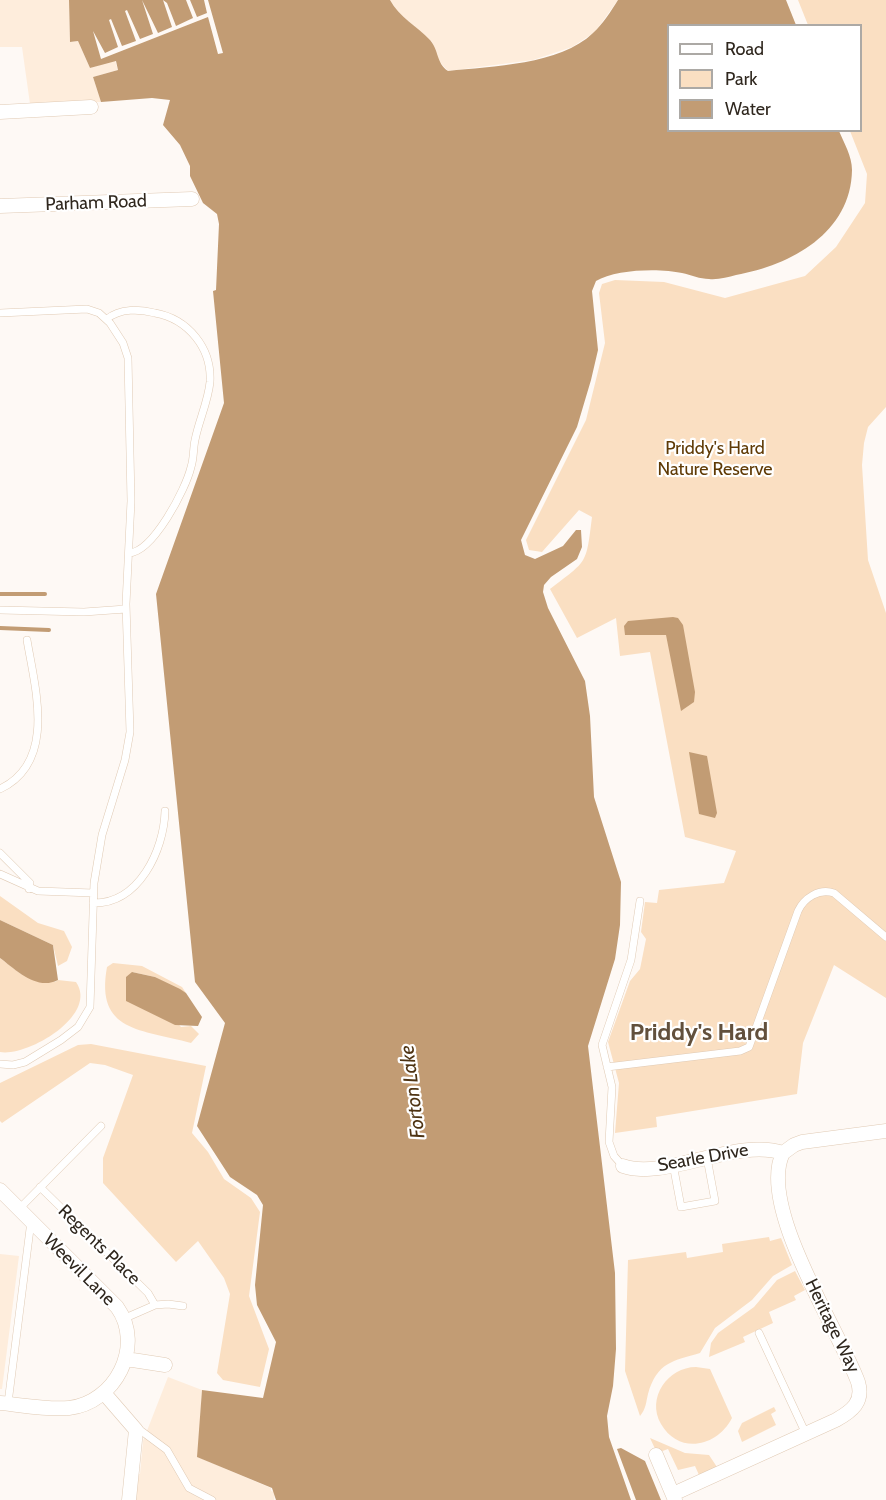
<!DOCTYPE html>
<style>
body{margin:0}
#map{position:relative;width:886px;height:1500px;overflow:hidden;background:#fef9f5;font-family:Cabin,sans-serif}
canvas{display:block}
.legend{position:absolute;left:667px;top:24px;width:195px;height:108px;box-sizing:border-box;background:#fff;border:2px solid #aca9a5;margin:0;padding:8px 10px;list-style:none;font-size:18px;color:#2f271e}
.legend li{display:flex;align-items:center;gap:12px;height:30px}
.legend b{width:30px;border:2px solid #aca9a5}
</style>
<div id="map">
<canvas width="886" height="1500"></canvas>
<ul class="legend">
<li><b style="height:8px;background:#fff"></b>Road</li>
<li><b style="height:16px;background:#fadfc2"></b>Park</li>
<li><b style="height:16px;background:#c29c74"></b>Water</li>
</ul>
</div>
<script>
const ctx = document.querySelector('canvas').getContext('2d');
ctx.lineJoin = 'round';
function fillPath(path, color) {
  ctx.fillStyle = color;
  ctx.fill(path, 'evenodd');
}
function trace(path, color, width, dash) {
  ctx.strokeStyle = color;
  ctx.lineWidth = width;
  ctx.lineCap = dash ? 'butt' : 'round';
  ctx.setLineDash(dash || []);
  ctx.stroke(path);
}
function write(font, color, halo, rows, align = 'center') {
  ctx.font = font + ' Cabin,sans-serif';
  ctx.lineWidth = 4.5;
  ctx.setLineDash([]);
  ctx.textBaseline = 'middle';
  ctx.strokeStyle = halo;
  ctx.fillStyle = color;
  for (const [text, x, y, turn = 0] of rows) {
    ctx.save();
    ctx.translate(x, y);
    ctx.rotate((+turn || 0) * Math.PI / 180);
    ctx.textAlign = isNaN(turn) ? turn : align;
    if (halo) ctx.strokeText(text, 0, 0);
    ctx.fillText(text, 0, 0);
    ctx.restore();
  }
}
fillPath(new Path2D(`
 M0,0H69L70,42L78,41L90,68L115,60L118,70L93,77L101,102L30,104L22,47H0Z
 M390,0H618L595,32L572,47L533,60L448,71L437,59L432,42L398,12Z
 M0,1254L19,1256L2,1389H0Z
 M168,1377L202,1390L198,1457L271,1488V1491L275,1492L274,1500H125L129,1472L140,1474L143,1441Z`), '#feeddc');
fillPath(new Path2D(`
 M798,0H886V407L868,427L864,443L862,465L868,560L886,613V998L834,965L803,1043L797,1094L656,1117L657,1127L615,1133L619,1083L608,1042L630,981L640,969L646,939L641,932L645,902L657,903L659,890L724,883L736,851L685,837L650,652L620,656L616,618L577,638L550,589C588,560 586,565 592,517L579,510L542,552L529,550L526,540L586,420L605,343L599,293L602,284L615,280L664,282L725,298L805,276L836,247L865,203L867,174L850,131L860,130V26L808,25Z
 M0,896L38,923L64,931L72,947L67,961L58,966L53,945L0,920Z
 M0,958L21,974L55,982L58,980L76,982C99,1015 28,1057 0,1052Z
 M113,963L142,966L182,987L186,993L155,977L132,972L181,1027L191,1026L199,1034L191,1043C142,1029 95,1033 107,967Z
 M91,1044L206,1066L192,1133L208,1152L224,1179L251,1198L260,1212L249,1296L269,1349L260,1387L223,1380L217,1373L230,1294L224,1278L198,1241L176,1262L103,1183V1158L133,1075L105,1065L90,1063L2,1123L0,1121V1083L78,1045Z
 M769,1237L770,1241L781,1238L792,1265L773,1276L752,1300L715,1328L700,1353C673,1361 657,1362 648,1394C646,1402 646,1409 640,1416L625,1371L628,1260L686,1252L687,1258L723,1252L722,1244Z
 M795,1271L805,1290L794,1296L796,1300L769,1312L773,1323L743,1337L745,1342L709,1357L711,1343L718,1333L754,1307L777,1280Z
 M696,1367L710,1369L732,1418C717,1447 679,1455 661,1424C646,1398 668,1367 696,1367Z
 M774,1407L776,1411L771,1414L776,1425L742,1442L738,1431L742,1423Z
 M650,1438L685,1453L709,1455L717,1467L699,1475L695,1466L678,1470L668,1449L657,1453Z`), '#fadfc2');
fillPath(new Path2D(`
 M69,0H390C399,17 417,26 430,40C439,50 436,63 448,71C492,66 560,65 593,33C603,24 611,11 618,0H786L796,25L668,26V130L839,131C844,143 852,156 852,170C851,233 791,265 736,275C728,277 718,280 709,279C700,279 691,275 682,273C661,268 615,269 596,281L592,291L598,350L591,380L577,427L521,540L525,555L535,559L563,546L576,530H581L582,547L577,559L551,577L544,585L543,592L548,608L585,681L590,716L594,797L621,882L620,925L615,959L588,1046L615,1273L616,1349L613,1386L607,1416L609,1437L631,1500H276L272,1488L197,1457L202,1390L263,1398L276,1342L257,1305L255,1285L263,1205L257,1195L230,1177L197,1126L225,1023L195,982L156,594L224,403L213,291L216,290L219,224L217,214L203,203L190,176V166L180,145L163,125L170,100L152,98L101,102L93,77L118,70L116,61L90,68L78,41L70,42Z
 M673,617L678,618L683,625L695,692L694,702L681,711L666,635H625L624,626L628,621Z
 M689,752L707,756L717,813L715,818L699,814Z
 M0,920L53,945L58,980C37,991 16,970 0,958Z
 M132,972L155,977L180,989L186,993L202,1017L198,1026L175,1025L126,1001V977Z
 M621,1448L645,1461L661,1500H636L617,1449Z`), '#c29c74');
fillPath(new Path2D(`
 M142,0L158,33L172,27L163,0L167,3L176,26L193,18L186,0H190L197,17L207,13L204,0H208L223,53L218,54L208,17L101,59L93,31L105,53L118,47L109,20L111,19L122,46L136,41L125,11L127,10L140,39L153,34Z`), '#fef9f5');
trace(new Path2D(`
 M0,594H45
 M0,628L49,630`), '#c29c74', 4);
const lane = new Path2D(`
 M0,313L87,309L99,313L110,323L123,343L128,358L131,501L126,604L130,732L125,760L102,835L94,883L90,1007L78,1027L61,1040L25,1062L13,1065L0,1064
 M107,319C120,308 140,309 155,313C188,319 212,348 210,382C208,402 199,420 195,440C193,449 194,458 191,467C186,489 153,552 129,553
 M0,610L84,612L126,609
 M0,789C57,762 35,688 27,640
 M0,853L30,883L29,889
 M0,874L38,891L93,893
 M93,903C139,904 164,850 165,811
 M607,1067L740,1051L749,1047L798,911C804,898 819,888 834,893L886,937
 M673,1164L681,1207L715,1201L707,1158
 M623,1166L614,1156L609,1142L612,1087L602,1045L631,960L640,901
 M40,1187L148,1293L155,1305L168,1304L183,1306
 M19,1209L101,1126
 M123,1319L155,1305
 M759,1333L806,1434
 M8,1403L31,1221
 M136,1427L167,1450L189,1488L212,1500`);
const street = new Path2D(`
 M0,112L91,107
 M0,206L192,199
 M623,1166C664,1181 737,1137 783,1153
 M0,1190L117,1307C145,1346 115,1403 69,1408C47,1410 22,1405 0,1403
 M126,1359L165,1365
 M104,1393L136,1430L129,1500
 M656,1455L675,1500
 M673,1494L836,1420C852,1411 864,1402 858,1382C839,1330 757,1206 783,1153L794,1145L802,1142L886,1131`);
trace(lane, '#e0cab4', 8);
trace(street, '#e0cab4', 15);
trace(lane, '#fff', 7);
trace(street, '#fff', 14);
write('18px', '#2f271e', '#fff', [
 ["Parham Road",96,203,-2],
 ["Searle Drive",703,1158,-10],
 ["Regents Place",99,1245,44],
 ["Weevil Lane",79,1270,45],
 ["Heritage Way",832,1326,64]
]);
write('18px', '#5f3a05', '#fff', [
 ["Priddy's Hard",715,449],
 ["Nature Reserve",715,470]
]);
write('italic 20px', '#4e3312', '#fff', [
 ["Forton Lake",413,1092,-97]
]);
write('bold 24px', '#62503c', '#fff', [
 ["Priddy's Hard",699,1033]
]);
</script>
